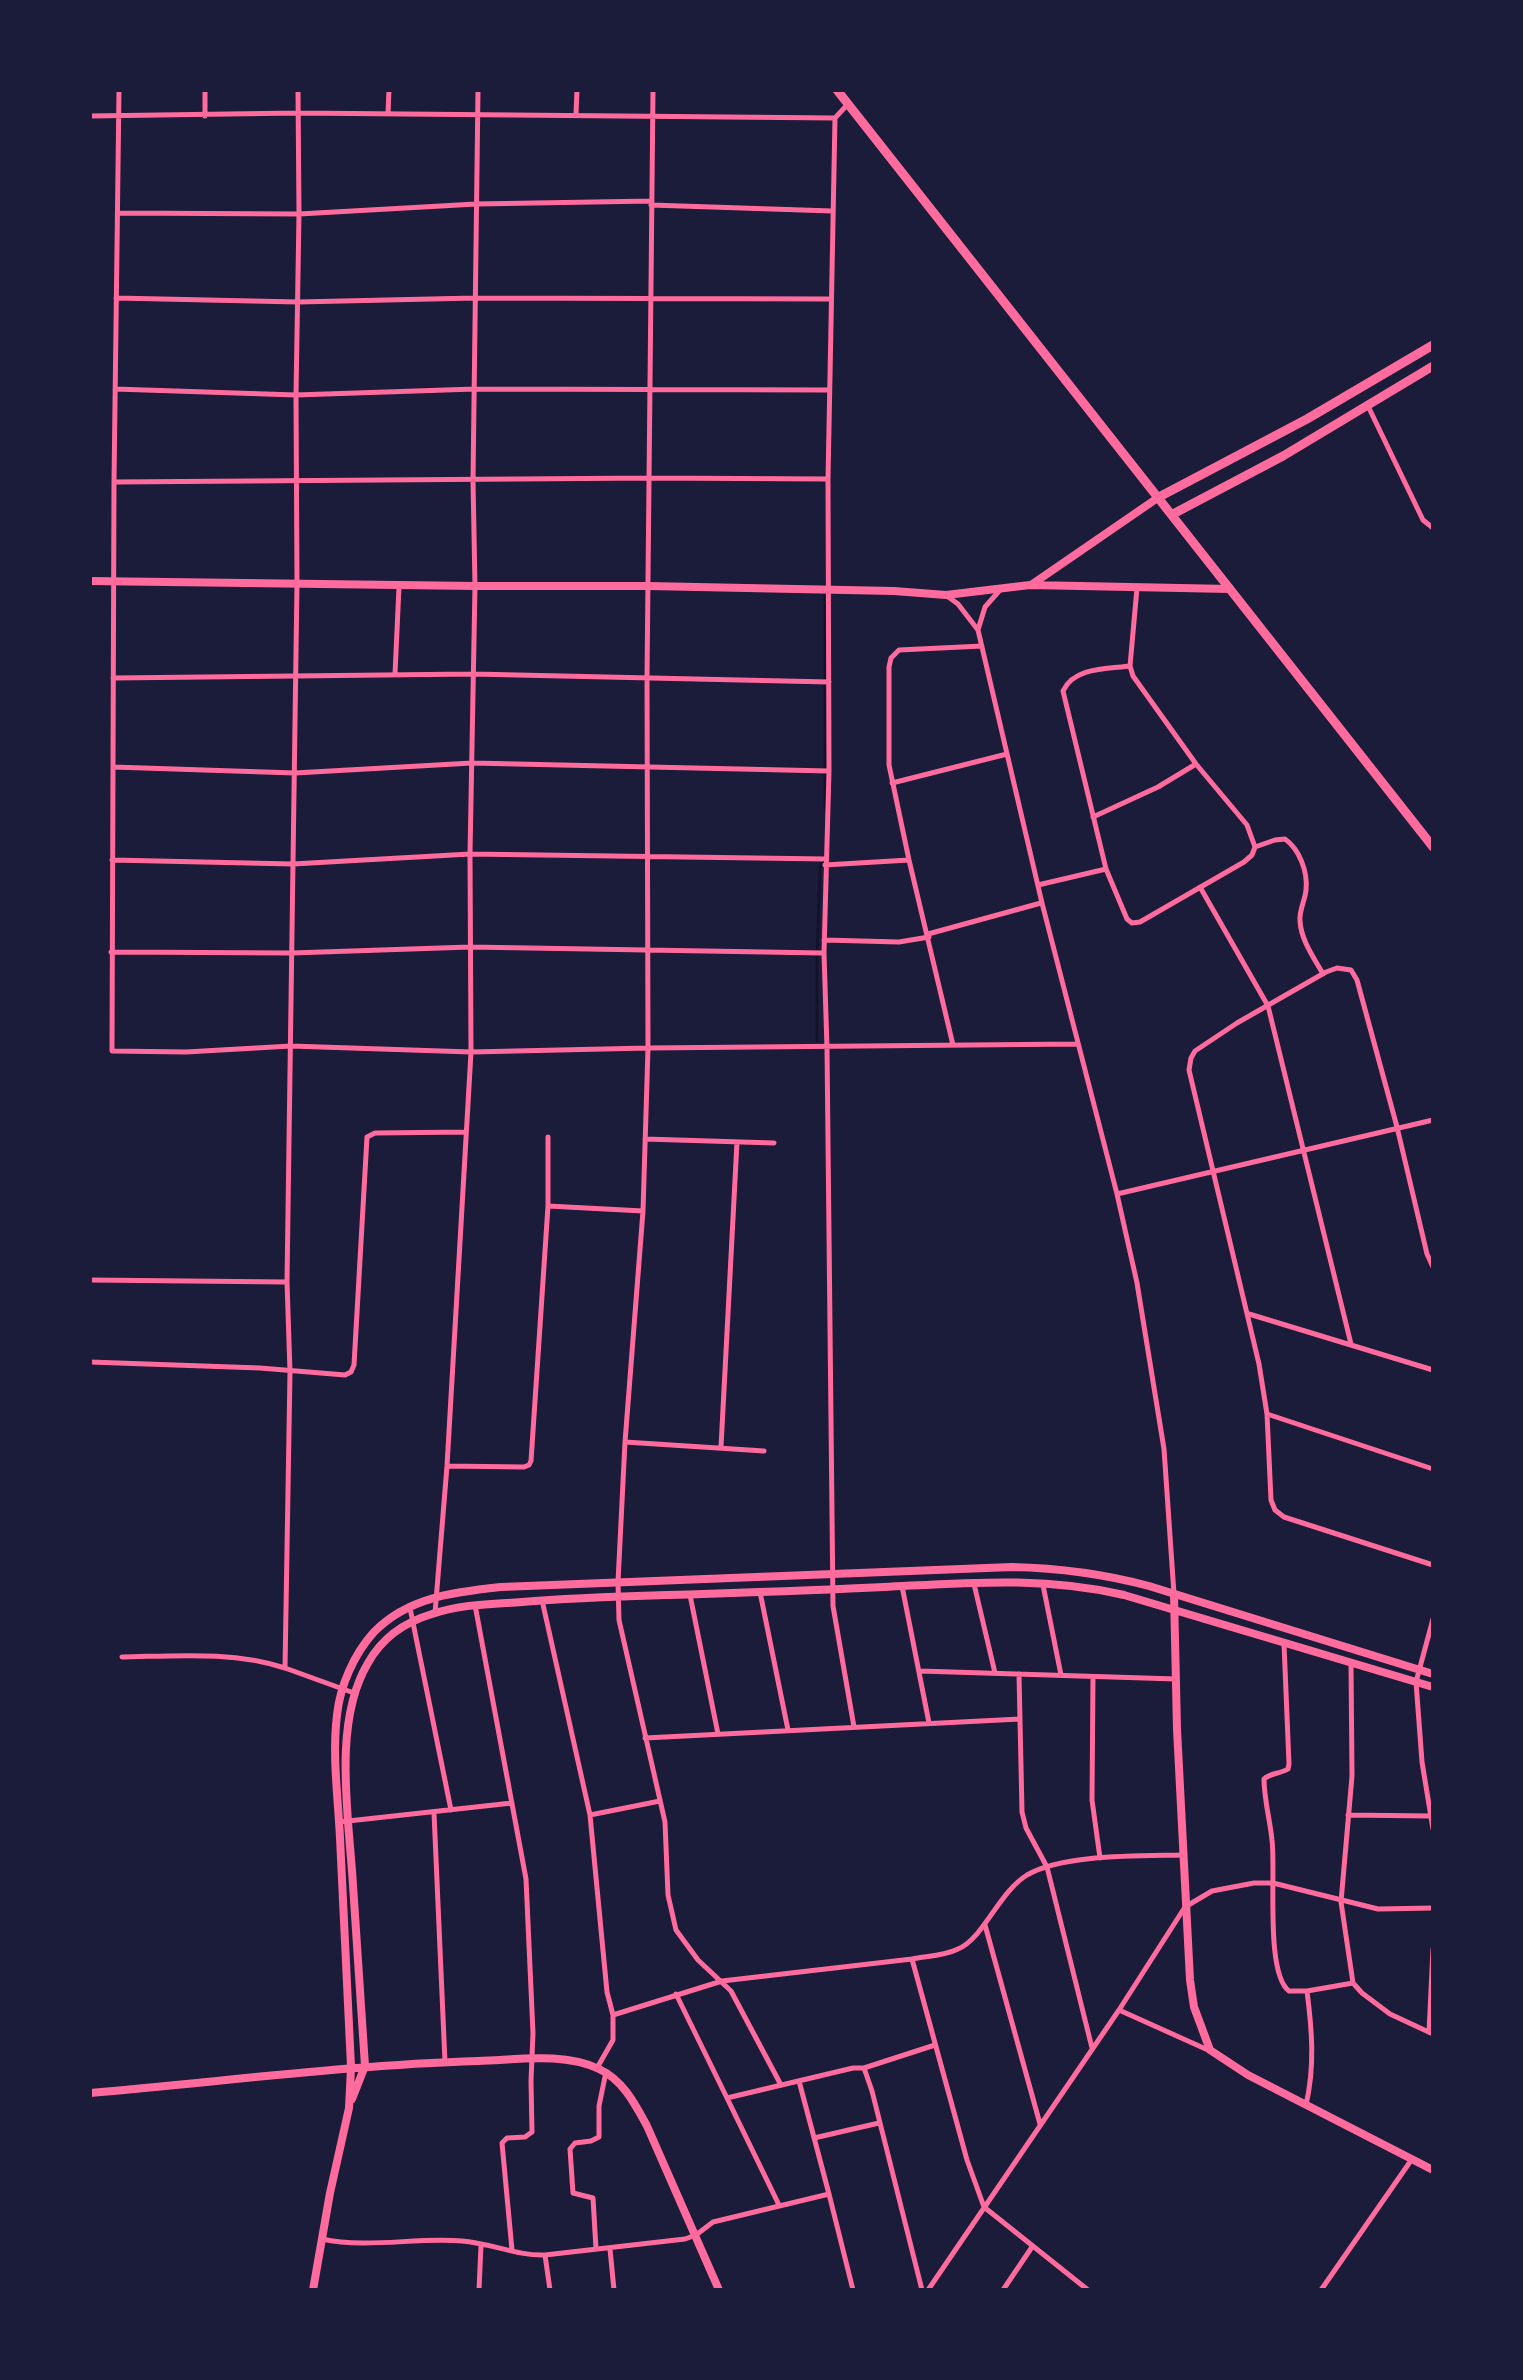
<!DOCTYPE html>
<style>
body{margin:0}
#map{position:relative;width:1523px;height:2380px;overflow:hidden;background:#1b1b3a;font-family:Quicksand,sans-serif}
canvas{display:block}
.frame{position:absolute;inset:0;border:92px solid #1b1b3a;pointer-events:none}
</style>
<div id="map">
<canvas width="1523" height="2380"></canvas>
<div class="frame"></div>
</div>
<script>
const ctx = document.querySelector('canvas').getContext('2d');
ctx.lineJoin = 'round';
function trace(path, color, width, dash) {
  ctx.strokeStyle = color;
  ctx.lineWidth = width;
  ctx.lineCap = dash ? 'butt' : 'round';
  ctx.setLineDash(dash || []);
  ctx.stroke(path);
}
trace(new Path2D(`
 M825,593V810
 M817,1041V961L820,867L823,862`), '#12122b', 2.5);
trace(new Path2D(`
 M119,90L114,482L112,1051L186,1052L291,1046L471,1052L648,1048L1077,1044
 M298,90L299,214L296,395L297,583L287,1282L290,1372L285,1668L354,1693
 M653,90L647,677L648,1048L643,1211L625,1442L618,1582L619,1620L665,1822L668,1895L676,1930L698,1960L731,1991L781,2085
 M388,114L389,90
 M576,114L577,90
 M90,116L297,113L835,118L848,104
 M205,116V90
 M835,118L828,479L829,771L824,953L827,1048L833,1606L854,1727
 M651,205L832,211
 M118,213L299,214L476,204L652,201
 M116,298L298,302L475,298L831,299
 M115,389L296,395L475,389L829,390
 M1367,404L1423,520L1433,528
 M114,482L650,478L828,479
 M1137,588L1130,666L1133,676L1196,764L1247,825L1255,847
 M947,596L958,604L978,630L1042,903L1117,1194L1137,1283L1164,1449L1174,1594
 M978,630L985,607L1000,590
 M1130,666C1107,669 1074,667 1063,691L1106,869L1127,919L1132,923L1140,922L1244,862L1252,855L1255,847
 M395,674L399,587
 M113,678L473,674L829,682
 M113,767L295,773L472,763L829,771
 M892,783L1007,754
 M1093,817L1158,787L1196,764
 M1255,847L1275,840L1285,839C1299,849 1308,871 1306,890C1305,901 1299,910 1300,921C1301,940 1314,958 1323,974
 M112,860L293,864L470,854L826,859
 M825,865L909,860
 M1038,885L1106,869
 M1200,887L1268,1006L1351,1344
 M928,934L1041,903
 M824,940L899,942L929,937
 M111,952L292,953L470,947L823,953
 M953,1045L909,860L889,765V667L891,658L899,650L982,646
 M645,1139L774,1143
 M1117,1194L1433,1120
 M548,1206L643,1211
 M1433,1267L1427,1254L1397,1127L1357,980L1351,970L1337,968L1326,972L1237,1023L1195,1051L1191,1058L1189,1070L1259,1364L1267,1414L1271,1500L1275,1510L1284,1517L1433,1565
 M90,1280L287,1282
 M1249,1314L1433,1370
 M90,1362L260,1368L345,1375L351,1372L354,1365L367,1137L375,1133L466,1132
 M1267,1414L1433,1469
 M625,1442L764,1451
 M721,1447L737,1142
 M447,1466L524,1467L529,1465L531,1461L548,1206V1137
 M974,1584L995,1673
 M1043,1585L1061,1675
 M902,1586L929,1723
 M760,1592L788,1730
 M690,1595L718,1734
 M542,1600L590,1815L607,1992L613,2015
 M475,1605L526,1879L533,2033L531,2081L532,2132L525,2137L507,2138L502,2143L512,2250
 M410,1608L451,1810
 M435,1613L447,1466L471,1052L470,854L475,586L473,481L478,90
 M1433,1619L1416,1682L1422,1762L1433,1829
 M1284,1644L1289,1764L1288,1769C1280,1774 1270,1773 1264,1779C1264,1799 1270,1820 1272,1840C1276,1872 1265,1973 1289,1991H1307L1353,1983
 M122,1657C176,1656 233,1651 285,1668
 M1351,1664L1352,1776L1341,1902L1353,1983L1362,1993L1390,2014L1433,2034
 M920,1671L1176,1679
 M1019,1674L1022,1812L1026,1828L1047,1867L1092,2048
 M1093,1677L1092,1800L1100,1858
 M645,1738L1020,1719
 M434,1813L445,2062
 M590,1815L660,1801
 M1348,1815L1430,1816
 M339,1822L512,1803
 M985,1925L1040,2124
 M912,1959C927,1956 944,1956 958,1949C984,1938 998,1893 1027,1875C1063,1854 1140,1856 1182,1855
 M676,1994L727,2098
 M1119,2010L1208,2050
 M1429,2032L1433,1949
 M597,2068L613,2040V2015L722,1981L912,1959L967,2160L984,2207L1088,2290
 M864,2068L935,2045
 M799,2081L829,2194
 M1306,2105C1315,2066 1312,2030 1307,1991
 M814,2138L879,2123
 M779,2205L727,2098L853,2068H864L872,2091L922,2290
 M322,2239C368,2249 415,2237 462,2241C490,2243 517,2256 545,2255L685,2239L696,2235L713,2222L829,2194L853,2290
 M596,2249L593,2198L573,2193L570,2149L575,2143L591,2141L599,2137V2106L606,2072
 M610,2249L614,2290
 M545,2255L550,2290
 M479,2290L481,2245
 M928,2290L1119,2010L1185,1907L1212,1891L1254,1883H1273L1378,1909L1433,1908
 M1003,2290L1032,2247
 M1321,2290L1412,2159`), '#ff6b9d', 5);
trace(new Path2D(`
 M90,581L475,586H648L894,591L946,595L1030,585L1230,589
 M1031,585L1159,497
 M1174,1594L1177,1729L1190,1980L1194,2007L1210,2050L1248,2075L1433,2170
 M90,2093C220,2082 348,2065 478,2061C517,2060 563,2052 599,2069C623,2080 635,2104 647,2126L719,2290
 M352,2099L365,2066C361,2006 357,1946 353,1885C349,1818 332,1723 368,1663C382,1638 405,1622 432,1614C461,1604 492,1604 522,1602C582,1597 642,1596 703,1594C763,1592 823,1590 884,1587C966,1583 1043,1576 1124,1595L1433,1687
 M313,2290L330,2193L349,2108L351,2068C348,1991 344,1914 340,1838C338,1797 332,1755 337,1715C340,1686 354,1654 374,1632C408,1597 455,1592 501,1587L1012,1567C1060,1568 1104,1574 1149,1586L1433,1674`), '#ff6b9d', 8);
trace(new Path2D(`
 M1159,497L1307,419L1433,345
 M1173,514L1283,456L1433,366`), '#ff6b9d', 9);
trace(new Path2D(`
 M837,90L1433,847`), '#ff6b9d', 9);
</script>
